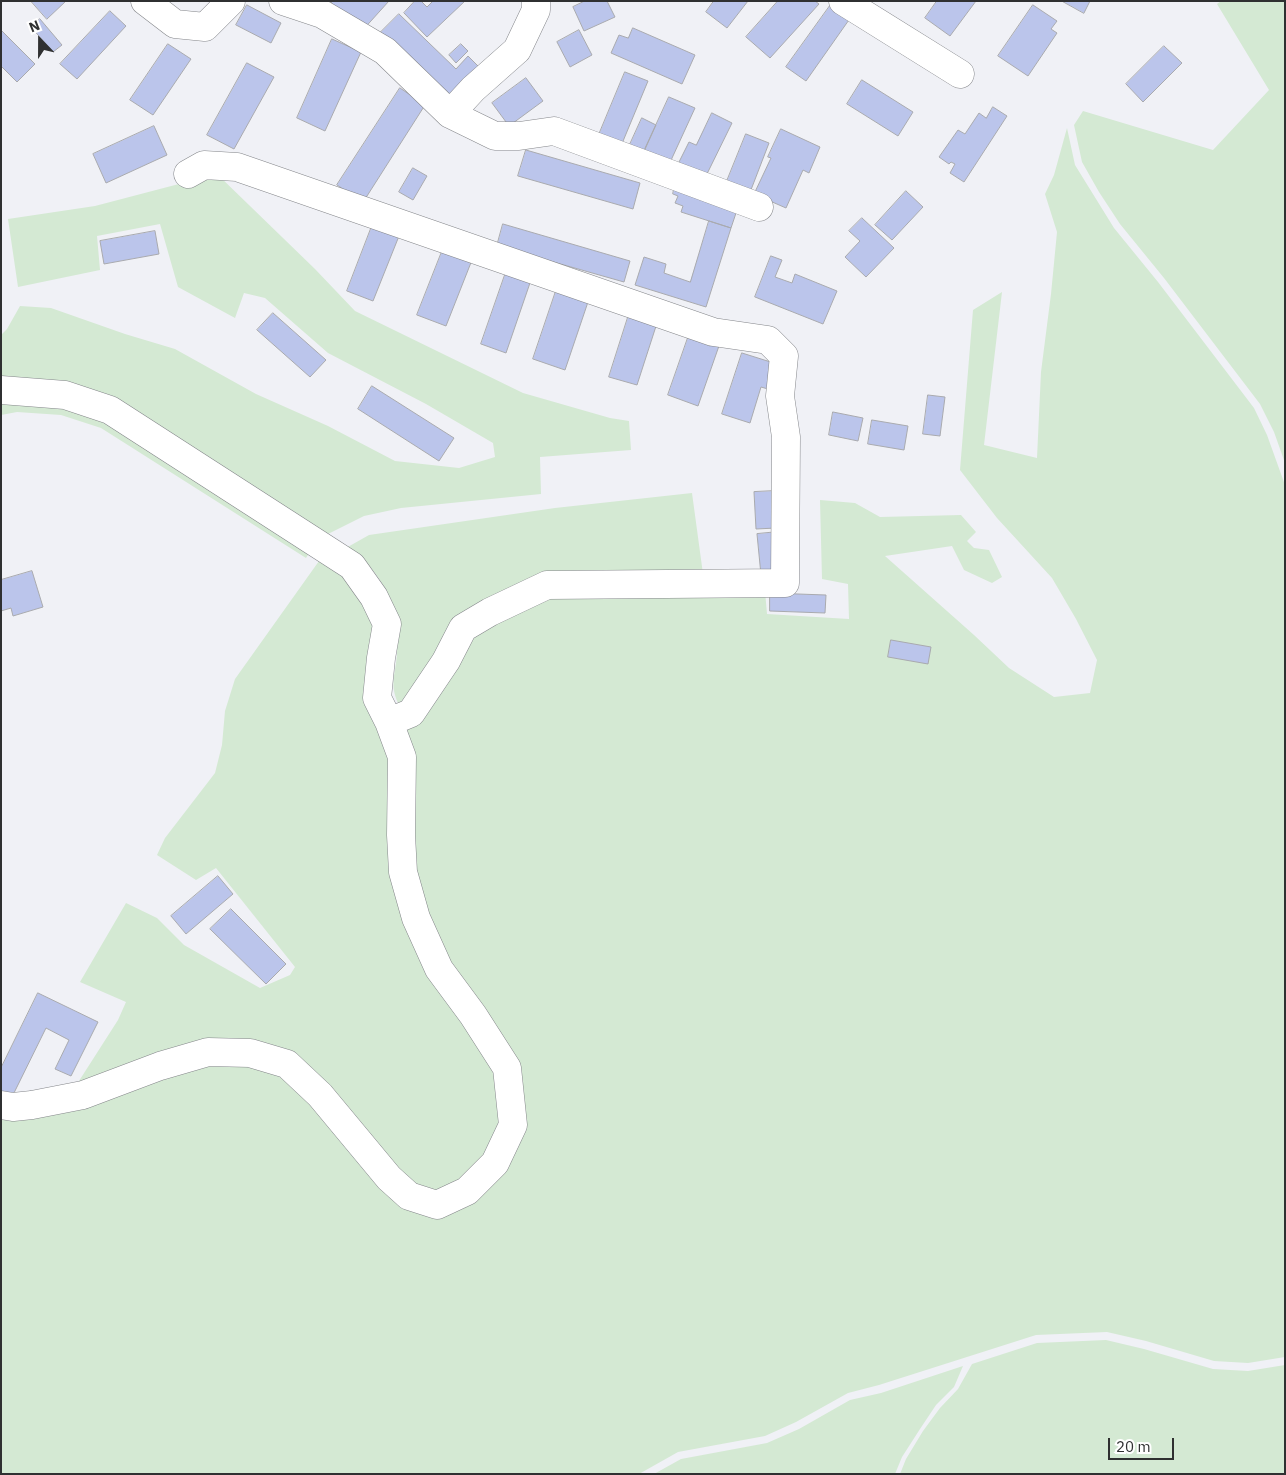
<!DOCTYPE html>
<style>
body{margin:0}
#map{position:relative;width:1286px;height:1475px;overflow:hidden;background:#f0f1f6;font-family:"IBM Plex Sans",sans-serif}
canvas{display:block}
.frame{position:absolute;inset:0;border:2px solid #2f3031;pointer-events:none}
.north{position:absolute;left:15px;top:15px;width:50px;height:50px;-webkit-text-stroke:4px #fff;paint-order:stroke;rotate:338deg;font-size:14px;font-weight:700;line-height:20px;text-align:center;color:#2f3031}
.north::after{content:'';display:block;margin:auto;width:18px;height:22px;background:#2f3031;clip-path:polygon(50% 0,100% 100%,50% 72%,0 100%)}
.scale{position:absolute;left:1108px;top:1438px;width:66px;height:22px;box-sizing:border-box;border:2px solid #2f3031;border-top:0;padding-left:6px;font-size:15px;line-height:18px;white-space:nowrap;color:#2f3031;-webkit-text-stroke:4px #fff;paint-order:stroke}
</style>
<div id="map">
<canvas width="1286" height="1475"></canvas>
<div class="frame"></div>
<div class="north">N</div>
<div class="scale">20 m</div>
</div>
<script>
const ctx = document.querySelector('canvas').getContext('2d');
ctx.lineJoin = 'round';
function fillPath(path, color) {
  ctx.fillStyle = color;
  ctx.fill(path, 'evenodd');
}
function trace(path, color, width, dash) {
  ctx.strokeStyle = color;
  ctx.lineWidth = width;
  ctx.lineCap = dash ? 'butt' : 'round';
  ctx.setLineDash(dash || []);
  ctx.stroke(path);
}
fillPath(new Path2D(`
 M1221,1H1285V463L1274,432L1260,404L1164,278L1120,224L1099,192L1082,162L1074,125L1083,111L1213,150L1269,90L1217,4Z
 M1067,128L1075,165L1114,228L1158,282L1254,408L1267,435L1285,485V1357L1248,1363L1214,1361L1146,1341L1107,1332L1036,1335L879,1385L848,1393L796,1422L765,1436L678,1452L639,1474H1V1115L36,1112L75,1103L215,1057H242L265,1062L287,1071L315,1100L382,1180L407,1206L439,1211L473,1195L505,1168L515,1149L520,1131L522,1111L519,1086L508,1060L476,1013L441,963L420,915L407,870L405,836L402,821L400,825L392,830C398,879 409,930 433,974C444,995 464,1013 477,1033C502,1070 517,1123 486,1161C481,1168 474,1173 467,1178C461,1183 446,1196 438,1197C430,1198 421,1192 414,1189C385,1176 371,1148 351,1125C336,1108 289,1055 269,1050C262,1048 254,1049 247,1049C231,1047 212,1047 196,1051C153,1062 111,1081 70,1095L118,1020L126,1002L80,982L126,903L157,918L184,945L260,988L290,975L295,967L216,868L196,880L157,855L165,838L215,773L222,745L225,711L235,679L324,554L352,576L368,598L379,621L378,639L368,696L380,724L400,727L423,713L445,680L459,653L479,632L503,616L530,601L561,591H765L767,614L849,619L848,584L822,579L820,500L855,503L880,517L961,515L976,532L967,541L974,548L989,550L1002,577L992,583L964,570L952,546L885,556L974,635L1009,668L1054,697L1090,693L1097,660L1076,619L1052,578L997,518L960,470L973,310L1002,292L984,445L1037,458L1041,372L1051,294L1057,232L1045,194L1054,175Z
 M217,174L315,269L355,311L523,393L610,418L629,421L631,450L540,457L541,494L401,508L364,516L318,539L126,411L1,384V335L7,329L20,306L51,308L125,334L175,349L256,394L328,426L395,461L459,468L495,457L493,443L426,404L328,353L265,298L244,293L235,318L178,287L160,224L97,236L100,270L18,287L8,219L95,206Z
 M1,398L66,401L114,422L311,550L306,558L101,428L61,415L17,412L1,415Z
 M692,493L703,574L511,592L409,705L398,703C389,682 396,674 397,653C400,622 391,588 367,564C361,558 353,553 346,548L369,535L555,508Z
 M1106,1340L1144,1349L1213,1369L1248,1371L1285,1365V1474H900L906,1459L923,1431L940,1408L958,1389L972,1364L1037,1343Z
 M963,1366L954,1387L936,1405L920,1429L902,1457L895,1474H654L681,1459L767,1443L799,1429L850,1400L881,1393Z`), '#d4e9d3');
const building = new Path2D(`
 M31,1H66L47,19Z
 M333,1H389L361,32L331,4Z
 M415,1H421L427,7L433,1H465L427,37L404,13Z
 M585,1H607L615,17L584,31L573,7Z
 M714,1H748L727,28L706,12Z
 M778,1H815L819,4L770,58L746,37Z
 M937,1H976L950,36L925,18Z
 M1062,1H1090L1084,13Z
 M832,3L851,17L806,81L786,67Z
 M247,5L281,23L271,43L236,25Z
 M1033,5L1057,21L1051,29L1057,33L1028,76L998,56Z
 M110,11L126,26L77,79L60,64Z
 M399,14L456,69L468,56L482,70L450,103L378,35Z
 M40,19L62,45L53,52L31,27Z
 M633,28L695,55L682,84L611,53L619,35L628,38Z
 M1,30L35,64L17,82L1,66Z
 M579,30L592,55L570,67L557,42Z
 M332,39L361,52L325,131L297,118Z
 M168,44L191,59L153,115L130,100Z
 M461,44L468,51L456,63L449,55Z
 M1164,46L1182,63L1143,102L1126,84Z
 M247,63L274,77L234,149L207,135Z
 M625,72L648,81L621,146L598,137Z
 M526,78L543,101L509,126L492,103Z
 M862,80L913,112L898,136L847,104Z
 M400,88L425,105L360,207L340,194L343,189L337,185Z
 M669,97L695,108L667,169L641,158Z
 M993,107L1007,116L964,182L950,173L955,164L951,162L949,164L939,157L958,130L965,134L979,113L986,118Z
 M712,113L732,123L704,180L677,166L689,142L696,145Z
 M642,118L656,125L641,158L627,151Z
 M154,126L167,155L106,183L93,154Z
 M781,129L820,147L809,173L803,170L786,208L754,194L771,158L768,157Z
 M746,134L769,143L749,195L725,186Z
 M526,150L640,183L633,209L518,176Z
 M413,168L427,176L413,200L399,192Z
 M675,185L739,204L731,228L681,212L683,206L675,203L678,196L673,194Z
 M906,191L923,207L892,240L875,225Z
 M862,218L894,248L866,277L845,257L860,241L849,231Z
 M709,221L731,228L706,307L635,285L644,257L666,264L664,273L690,282Z
 M503,224L630,261L624,282L497,246Z
 M372,226L399,236L373,301L347,291Z
 M155,231L159,254L104,264L100,241Z
 M443,249L472,260L446,326L417,315Z
 M771,256L782,260L775,277L792,283L795,274L837,291L823,324L755,297Z
 M506,272L531,280L506,353L481,344Z
 M557,288L589,299L565,370L533,359Z
 M630,311L658,320L637,385L609,377Z
 M273,313L326,360L310,377L257,330Z
 M690,332L720,343L698,406L668,395Z
 M742,353L777,364L768,389L761,387L750,423L722,414Z
 M372,386L454,438L439,461L358,409Z
 M928,395L945,397L940,436L923,434Z
 M833,412L863,418L858,441L829,435Z
 M872,420L908,426L904,450L868,444Z
 M774,491L776,528L756,529L754,492Z
 M778,532L782,572L761,575L757,534Z
 M32,571L43,607L13,616L11,608L1,611V580Z
 M770,593L826,595L825,613L770,611Z
 M891,640L931,647L928,664L888,657Z
 M218,876L233,894L186,934L171,916Z
 M231,909L286,964L266,984L210,929Z
 M38,993L98,1022L71,1076L55,1069L69,1040L46,1028L11,1099L1,1094V1068Z`);
fillPath(building, '#bbc5eb');
trace(building, '#a9aaae', 1);
const minor = new Path2D(`
 M145,1L175,24L205,27L231,1
 M283,1L322,14L385,51L450,114L473,89L517,50L536,10V1
 M843,1L960,74
 M450,114L495,136H519L554,131L759,207
 M1,390L65,395L110,410L352,566L374,597L387,624L381,658L377,698L389,722L411,713L446,661L463,628L490,612L547,585L785,583L786,437L780,396L784,356L768,340L713,332L237,167L204,165L188,174
 M1,1105L13,1107L32,1105L83,1095L160,1066L208,1052L250,1053L287,1064L320,1095L389,1178L409,1196L437,1205L467,1191L495,1163L513,1125L507,1068L473,1015L439,969L416,918L403,872L401,835L402,757L389,722`);
trace(minor, '#84868a', 29);
trace(minor, '#fff', 28);
</script>
